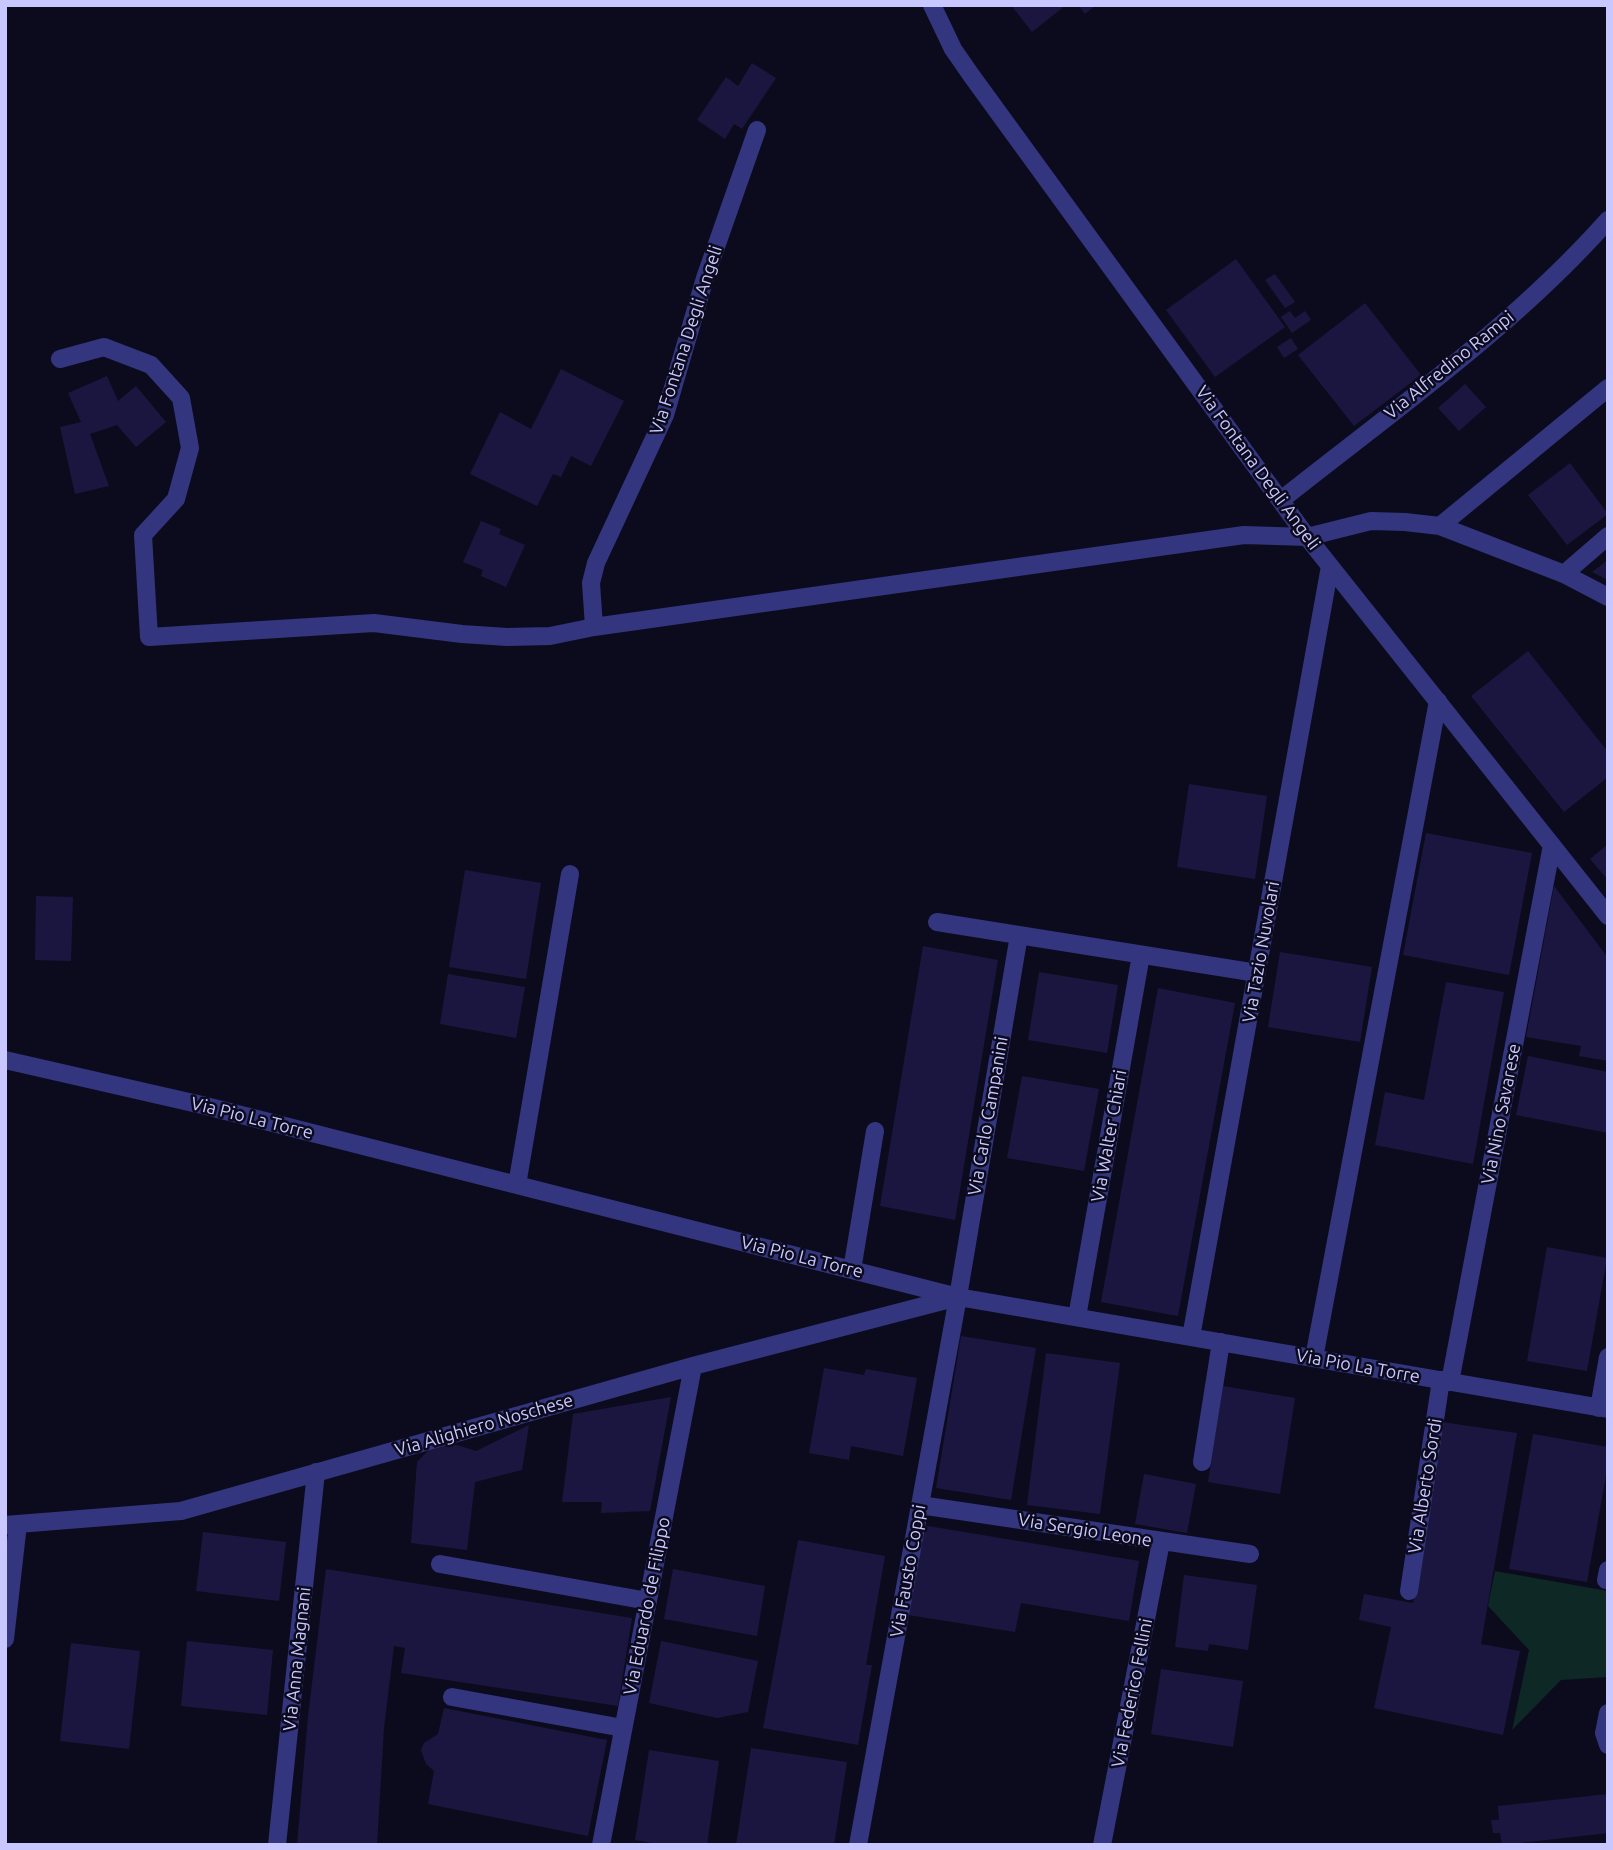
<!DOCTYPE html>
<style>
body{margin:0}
#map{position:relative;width:1613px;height:1850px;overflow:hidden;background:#0c0b1d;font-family:Ubuntu,sans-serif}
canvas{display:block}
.frame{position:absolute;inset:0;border:7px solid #c9c7ff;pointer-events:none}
</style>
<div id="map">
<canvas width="1613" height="1850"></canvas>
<div class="frame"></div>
</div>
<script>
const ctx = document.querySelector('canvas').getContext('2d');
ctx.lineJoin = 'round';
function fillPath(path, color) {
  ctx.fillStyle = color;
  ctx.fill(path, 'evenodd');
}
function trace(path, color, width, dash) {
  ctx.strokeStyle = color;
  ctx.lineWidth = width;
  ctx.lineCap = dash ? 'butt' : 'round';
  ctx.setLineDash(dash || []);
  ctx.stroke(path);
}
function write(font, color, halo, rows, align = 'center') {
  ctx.font = font + ' Ubuntu,sans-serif';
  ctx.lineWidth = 5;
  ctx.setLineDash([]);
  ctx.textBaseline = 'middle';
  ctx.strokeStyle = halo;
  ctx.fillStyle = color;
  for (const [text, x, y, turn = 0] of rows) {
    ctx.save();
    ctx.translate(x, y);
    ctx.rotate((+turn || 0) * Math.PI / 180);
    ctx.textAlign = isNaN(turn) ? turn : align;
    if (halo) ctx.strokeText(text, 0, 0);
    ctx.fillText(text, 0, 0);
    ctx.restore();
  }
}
fillPath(new Path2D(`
 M1495,1571L1608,1591V1677L1561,1680L1512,1730L1529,1650L1488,1606Z`), '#0d2825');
fillPath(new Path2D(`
 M1011,5H1066L1032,32Z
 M1078,5H1096L1085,14Z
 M752,63L776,78L742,129L734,124L725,139L697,120L726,77L738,86Z
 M1236,259L1285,327L1215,377L1166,310Z
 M1275,274L1295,302L1285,308L1265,280Z
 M1365,303L1421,375L1354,426L1298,355Z
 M1290,311L1295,318L1305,311L1311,320L1292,333L1281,317Z
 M1291,338L1298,349L1284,358L1277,347Z
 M561,369L624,401L591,466L571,456L561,477L553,474L537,506L470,474L500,412L531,429Z
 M107,376L118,401L136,386L166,422L136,447L117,425L90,434L109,486L75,494L60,427L81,422L68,393Z
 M1465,384L1486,407L1459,431L1438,408Z
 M1570,463L1608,514L1567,545L1528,495Z
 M481,521L501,529L499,534L525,545L506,587L481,576L483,570L463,562Z
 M1608,560V580L1592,572Z
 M1528,651L1608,752V777L1564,812L1471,696Z
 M1189,784L1267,796L1255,879L1177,867Z
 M1426,833L1532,853L1509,975L1403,955Z
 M1608,844V880L1590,859Z
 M465,870L541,883L526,979L449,967Z
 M1554,886L1608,958V1061L1579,1056L1581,1046L1526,1037Z
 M36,896L73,897L71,961L35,960Z
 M923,946L998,960L955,1220L880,1206Z
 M1280,952L1372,967L1360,1042L1268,1027Z
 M1039,972L1118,985L1107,1053L1028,1040Z
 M448,974L525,987L516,1038L440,1024Z
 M1446,982L1504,992L1473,1164L1375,1145L1385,1092L1424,1100Z
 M1158,988L1235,1003L1178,1316L1101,1302Z
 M1528,1056L1608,1072V1133L1516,1115Z
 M1022,1076L1099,1089L1084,1171L1007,1158Z
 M1547,1247L1607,1258L1587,1371L1527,1361Z
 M961,1336L1036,1348L1011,1500L936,1488Z
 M1046,1353L1120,1363L1100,1514L1027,1505Z
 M824,1368L864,1375L866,1369L917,1378L903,1456L851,1446L849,1460L809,1453Z
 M1223,1386L1295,1398L1280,1494L1208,1482Z
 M671,1397L650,1511L601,1513L602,1502H562L573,1414Z
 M1442,1422L1517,1433L1481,1644L1520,1651L1503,1735L1374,1708L1391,1627L1359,1620L1364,1594L1413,1603Z
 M529,1425L522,1470L475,1482L467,1550L411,1543L417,1462L433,1446L454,1444L476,1451Z
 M1533,1434L1608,1447V1464L1587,1582L1509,1569Z
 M1144,1474L1196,1484L1187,1533L1135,1524Z
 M922,1525L1139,1561L1129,1621L1021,1603L1015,1632L908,1615Z
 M203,1532L286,1542L279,1601L196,1591Z
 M798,1540L885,1556L866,1665H872L858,1745L763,1728Z
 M326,1569L632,1618L618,1706L401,1673L405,1648L394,1646L384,1728L377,1845H297L308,1716Z
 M673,1569L765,1586L757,1636L664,1619Z
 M1184,1575L1257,1585L1248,1650L1209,1644L1208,1651L1175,1647Z
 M187,1641L273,1650L267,1715L181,1706Z
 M661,1641L758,1661L748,1712L717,1718L649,1703Z
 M71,1643L140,1651L129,1749L60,1741Z
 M1161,1669L1243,1681L1233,1747L1151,1734Z
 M444,1708L607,1740L588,1836L428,1804L434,1771L426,1764L421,1750L424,1743L438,1734Z
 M751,1748L847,1762L834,1845H736Z
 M649,1750L719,1761L707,1845H662L635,1840Z
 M1608,1794V1833L1502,1845L1500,1833H1493L1491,1820H1499L1498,1806Z`), '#1b163f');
trace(new Path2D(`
 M932,5L953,49L971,75L1307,537L1608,916
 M60,359L104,347L151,365L181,398L190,448L176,499L143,535L149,637L374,623L462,634L507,637L550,636L594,627L1244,535L1307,537L1371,521L1405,522L1440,526L1564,574L1608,597
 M1281,500C1393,411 1513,327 1608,220
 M1440,526L1608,388
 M1564,574L1608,536
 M594,627L591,583L596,563L665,415L705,278L757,130
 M937,922L1257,973
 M5,1060L202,1105L958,1297L1608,1409
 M517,1185L570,874
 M852,1270L875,1131
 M1077,1317L1141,955
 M1191,1337L1330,566
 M1314,1358L1438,701
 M1450,1382L1552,845
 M1599,1408L1608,1357
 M1202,1462L1221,1342
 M920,1505L1250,1554
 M5,1525L181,1511L693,1366L954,1298
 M440,1564L648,1601
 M1606,1580L1608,1570
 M1409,1591L1441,1380
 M5,1639L18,1524
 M452,1697L623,1728
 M1608,1713L1604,1733L1608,1745
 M277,1845L316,1472
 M601,1845L693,1366
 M858,1845L958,1297L1019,935
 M1102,1845L1161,1542`), '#33357f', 18);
write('18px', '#c9c7ff', '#0c0b1d', [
 ["Via Fontana Degli Angeli",686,340,-72],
 ["Via Alfredino Rampi",1449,365,-39],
 ["Via Fontana Degli Angeli",1258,468,54],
 ["Via Tazio Nuvolari",1261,952,-80],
 ["Via Nino Savarese",1501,1114,-79],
 ["Via Carlo Campanini",988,1116,-80],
 ["Via Pio La Torre",252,1118,14],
 ["Via Walter Chiari",1109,1136,-80],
 ["Via Pio La Torre",802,1257,14],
 ["Via Pio La Torre",1358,1366,10],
 ["Via Alighiero Noschese",484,1425,-16],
 ["Via Alberto Sordi",1425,1486,-81],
 ["Via Sergio Leone",1085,1530,9],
 ["Via Fausto Coppi",908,1571,-80],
 ["Via Eduardo de Filippo",647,1606,-79],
 ["Via Anna Magnani",297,1659,-84],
 ["Via Federico Fellini",1132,1693,-79]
]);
</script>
